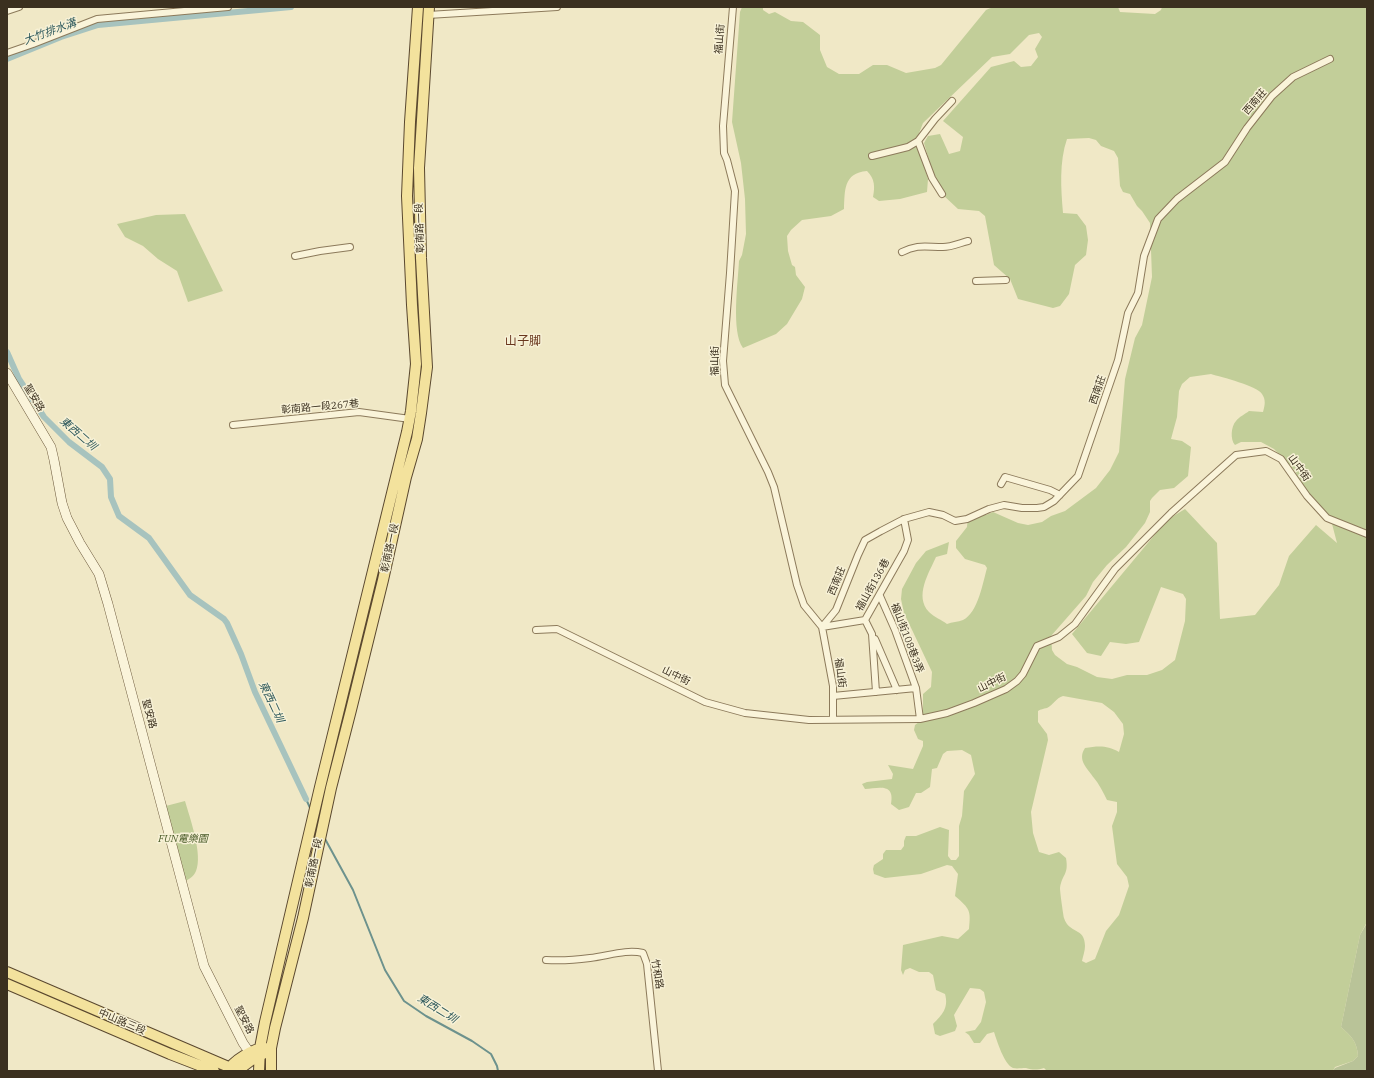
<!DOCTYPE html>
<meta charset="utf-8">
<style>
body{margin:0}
#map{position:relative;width:1374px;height:1078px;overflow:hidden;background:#f0e8c6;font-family:"IBM Plex Serif",serif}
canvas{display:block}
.frame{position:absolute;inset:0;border:8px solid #3b301f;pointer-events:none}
</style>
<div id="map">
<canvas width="1374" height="1078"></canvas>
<div class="frame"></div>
</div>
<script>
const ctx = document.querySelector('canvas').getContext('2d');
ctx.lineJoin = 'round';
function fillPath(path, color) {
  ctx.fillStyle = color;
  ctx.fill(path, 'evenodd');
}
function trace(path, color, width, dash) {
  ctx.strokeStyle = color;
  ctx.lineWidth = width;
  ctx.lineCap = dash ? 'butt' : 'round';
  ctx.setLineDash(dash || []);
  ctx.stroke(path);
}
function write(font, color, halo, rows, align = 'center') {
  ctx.font = font + ' "IBM Plex Serif","Noto Sans TC",serif';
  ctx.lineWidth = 3;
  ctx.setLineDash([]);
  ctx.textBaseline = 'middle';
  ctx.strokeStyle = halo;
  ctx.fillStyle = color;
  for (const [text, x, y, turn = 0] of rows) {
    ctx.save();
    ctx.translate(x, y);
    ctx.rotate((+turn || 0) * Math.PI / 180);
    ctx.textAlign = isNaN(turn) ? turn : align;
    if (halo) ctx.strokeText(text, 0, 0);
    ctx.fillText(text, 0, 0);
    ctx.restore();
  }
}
fillPath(new Path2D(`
 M742,7H763V10L769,14L775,12L791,21L803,22L820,35V50L827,67L839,74H859L873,65H887L906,73L935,68L941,65L986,10C996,4 1007,10 1018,7H1118L1120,12L1155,14L1161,10L1162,7H1367V922L1360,935L1341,1027C1351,1036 1357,1041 1358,1056L1353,1061L1335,1067L1333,1071H1047L1044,1068C1037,1070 1033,1070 1026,1068C1021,1068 1017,1069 1013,1068C1004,1064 997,1041 994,1032L987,1034L980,1043H974L969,1035L965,1032L975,1030L981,1022L986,1002L984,992L980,989L970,988L954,1015L957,1026L955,1031L940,1036L935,1034L933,1024C942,1015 949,1008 945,994L936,990L933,975L929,972H919L910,968L905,970L903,975L901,970L903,945L942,936L958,939L969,929C971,910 970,909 955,896L958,874L952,866L947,865L921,874L885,878L874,874L873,869L874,865L883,859V854L886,850H901L904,846V841L906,836H916L940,827L949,830L948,856L951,860H956L959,856V826L962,816L964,791L975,774L971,755L962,750L947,751L943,754L937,768L932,769L930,787L921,793H916L909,807L899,810L891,804C895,783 879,788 865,789L862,784L867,782L892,779L893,774L888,765L913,769L923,746V741L918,739L914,730L915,725L923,719V694L931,687L932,672L904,613L901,599L902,589L916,563L926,551L949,542L947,554L936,557C929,573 914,596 929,612C934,617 942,620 947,624C952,622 958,622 963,620C978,613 983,582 987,568L985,565L965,559L956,548V541L967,527L968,515H986L993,512L1018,523L1028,525L1042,522L1051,516L1065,511L1096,488L1110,470L1119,452L1125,379L1135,338L1142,325L1152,277L1150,223L1142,211L1137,206L1130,194L1123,192L1120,186L1118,158L1114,151L1101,146L1096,140L1089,138L1067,139C1059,162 1061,189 1063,213L1077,214L1086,226L1088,240L1086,255L1075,265L1069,294L1060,306L1053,308L1018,299L1010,279L994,265L985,216L979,211L958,209L942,194L935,181L924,143L928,136L940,134L949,154L960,151L963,137L943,121L991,67L1014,61L1021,67L1031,66L1038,57L1035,49L1042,37L1039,33L1029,35L1010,54L992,57L923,123L916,141L928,179L927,192L900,199L879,201L873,197C875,187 875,179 867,171C843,173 845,191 844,209L831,216L802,220L791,230L787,236L788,251L792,265L795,267L796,275L805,287L802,299L787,324L776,334L743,348C731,332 738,282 739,261L742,255L746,234L745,199L741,163L732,122L740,12ZM1211,374C1221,377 1258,386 1262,394C1266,400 1265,405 1263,412L1249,411C1245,414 1239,417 1236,421C1231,426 1230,440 1235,445L1241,442H1261L1274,449L1295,471L1308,499L1331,520L1337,543L1316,525L1289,556L1279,585L1255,615L1220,619L1217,543L1185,509L1167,520L1072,634L1087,653L1101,656L1110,642L1126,644L1139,642L1161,587L1183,594L1186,599L1185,621L1175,660L1162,670L1147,675H1127L1112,679L1097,677L1077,667L1067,664L1055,655L1052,650L1051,636L1086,596L1093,582L1107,565L1126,547L1145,523L1150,512V501L1152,498L1160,490L1174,488L1188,476L1191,447L1182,441L1171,439L1177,417L1179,391L1182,384L1190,377ZM1063,696L1102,703L1114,712L1123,724L1124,734L1119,752C1107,745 1098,746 1085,748C1077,760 1087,768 1094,778C1099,784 1103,792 1107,800L1117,802V812L1112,826L1117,864L1127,877L1129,886L1119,915L1106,931L1095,959L1086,963L1082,961C1083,956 1085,951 1085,946C1085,927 1069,934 1064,918C1063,913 1060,892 1060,888C1062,874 1069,875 1066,858L1059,852L1049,855L1039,852L1033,833L1031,812L1048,740L1047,734L1038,722V711C1041,709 1043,709 1047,708C1053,705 1056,698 1063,696Z
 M185,214L223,291L188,302L177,271L158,259L143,246L125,237L117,224L156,215Z
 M185,801C190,818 203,855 196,871C194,877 187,880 182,883L162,807Z`), '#c2ce99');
fillPath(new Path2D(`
 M1367,923V1071H1333L1335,1068L1353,1061L1358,1056C1357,1041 1351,1036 1341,1027L1360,935Z`), '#b9c398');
trace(new Path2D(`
 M306,799L311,810
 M324,837L353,890L385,970L404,1001L426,1016L472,1041L491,1054L497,1066L498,1071`), '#6d928d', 2);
trace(new Path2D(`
 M7,59L61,37L98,25L291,7
 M7,352L19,379L44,417L69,442L102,467L110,479L111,497L119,516L149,538L190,595L224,619L227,623L241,654L255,692L306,799`), '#a7c3be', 6);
const street = new Path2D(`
 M733,7L723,126L724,153L727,160L735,191L730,273L723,361L725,385L768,472L774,487L797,585L804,605L822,627L833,686V720
 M7,11L19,7
 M428,15L557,7
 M7,53L33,44L97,19L228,7
 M872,156L908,147L918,141
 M942,194L932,178L918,141L935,119L952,101
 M902,252C917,244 926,247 943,247C951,247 960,243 968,241
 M295,256L320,251L350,247
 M976,281L1006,280
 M233,425L359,412L410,419
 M1001,484L1005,477L1050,490L1060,495
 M880,596L895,630L916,688L920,719
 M865,620L904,551L908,540L904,519
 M865,620L872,634L876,692
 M822,627L836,610L858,555L865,540L881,531L904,519L929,512L943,515L955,521L967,519L989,509L1004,505L1022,508H1037L1044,507L1054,501L1078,476L1118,360L1128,313L1138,293L1144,256L1158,219L1177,199L1225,162L1247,128L1272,96L1293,77L1330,59
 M822,627L865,620
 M536,630L557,629L705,702L745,713L809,720L920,719L947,713L974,703L1006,689L1017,681L1023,674L1037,646L1059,637L1075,624L1115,569L1171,513L1236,455L1266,451L1281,459L1307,496L1327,518L1367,534
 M875,639L897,690
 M833,696L916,688
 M546,960C561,961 575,960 590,958C608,956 626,949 643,953L647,964L658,1071`);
const secondary = new Path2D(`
 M7,373L51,447L54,460L62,503L67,518L80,543L99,574L108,604L204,966L243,1043L254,1059`);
const primary = new Path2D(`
 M7,972L238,1071
 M7,984L170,1054L214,1071
 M228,1071C232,1061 254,1048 265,1048
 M237,1071L253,1059L263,1054
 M259,1071L260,1048L265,1022L320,787L407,432L411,411L416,364L412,305L407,196L410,122L418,7
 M271,1071V1048L275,1028L303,918L331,788L351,710L383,580L406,477L417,439L421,413L427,367L421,258L419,168L429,7`);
trace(street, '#8c7a5b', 8);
trace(secondary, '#6e5b3e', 10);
trace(primary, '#5a482f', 12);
trace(street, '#faf4da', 6);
trace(secondary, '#faf4da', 9);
trace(primary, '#f3e29d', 10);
write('10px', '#3b301f', '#f7f1d6', [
 ["福山街",720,39,-86],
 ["西南莊",1255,102,-50],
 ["彰南路一段",420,228,-92],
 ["福山街",715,361,-90],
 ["西南莊",1098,390,-71],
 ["聖安路",34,398,59],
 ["彰南路一段267巷",320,407,-5],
 ["山中街",1299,468,54],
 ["彰南路一段",390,548,-78],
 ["西南莊",837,581,-68],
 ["福山街136巷",873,585,-61],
 ["福山街108巷3弄",907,638,69],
 ["福山街",840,673,82],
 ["山中街",676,676,26],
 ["山中街",992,683,-26],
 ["聖安路",149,714,75],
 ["彰南路一段",314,863,-79],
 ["竹和路",657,974,81],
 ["聖安路",244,1020,63],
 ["中山路三段",122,1022,23]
]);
write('italic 10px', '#465825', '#f7f1d6', [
 ["FUN電樂園",183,839]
]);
write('italic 11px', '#2e595c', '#f7f1d6', [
 ["大竹排水溝",50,32,-20],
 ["東西二圳",78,434,41],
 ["東西二圳",271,702,65],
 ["東西二圳",437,1009,32]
]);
write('12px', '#69361d', '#f7f1d6', [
 ["山子脚",523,342]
]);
</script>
